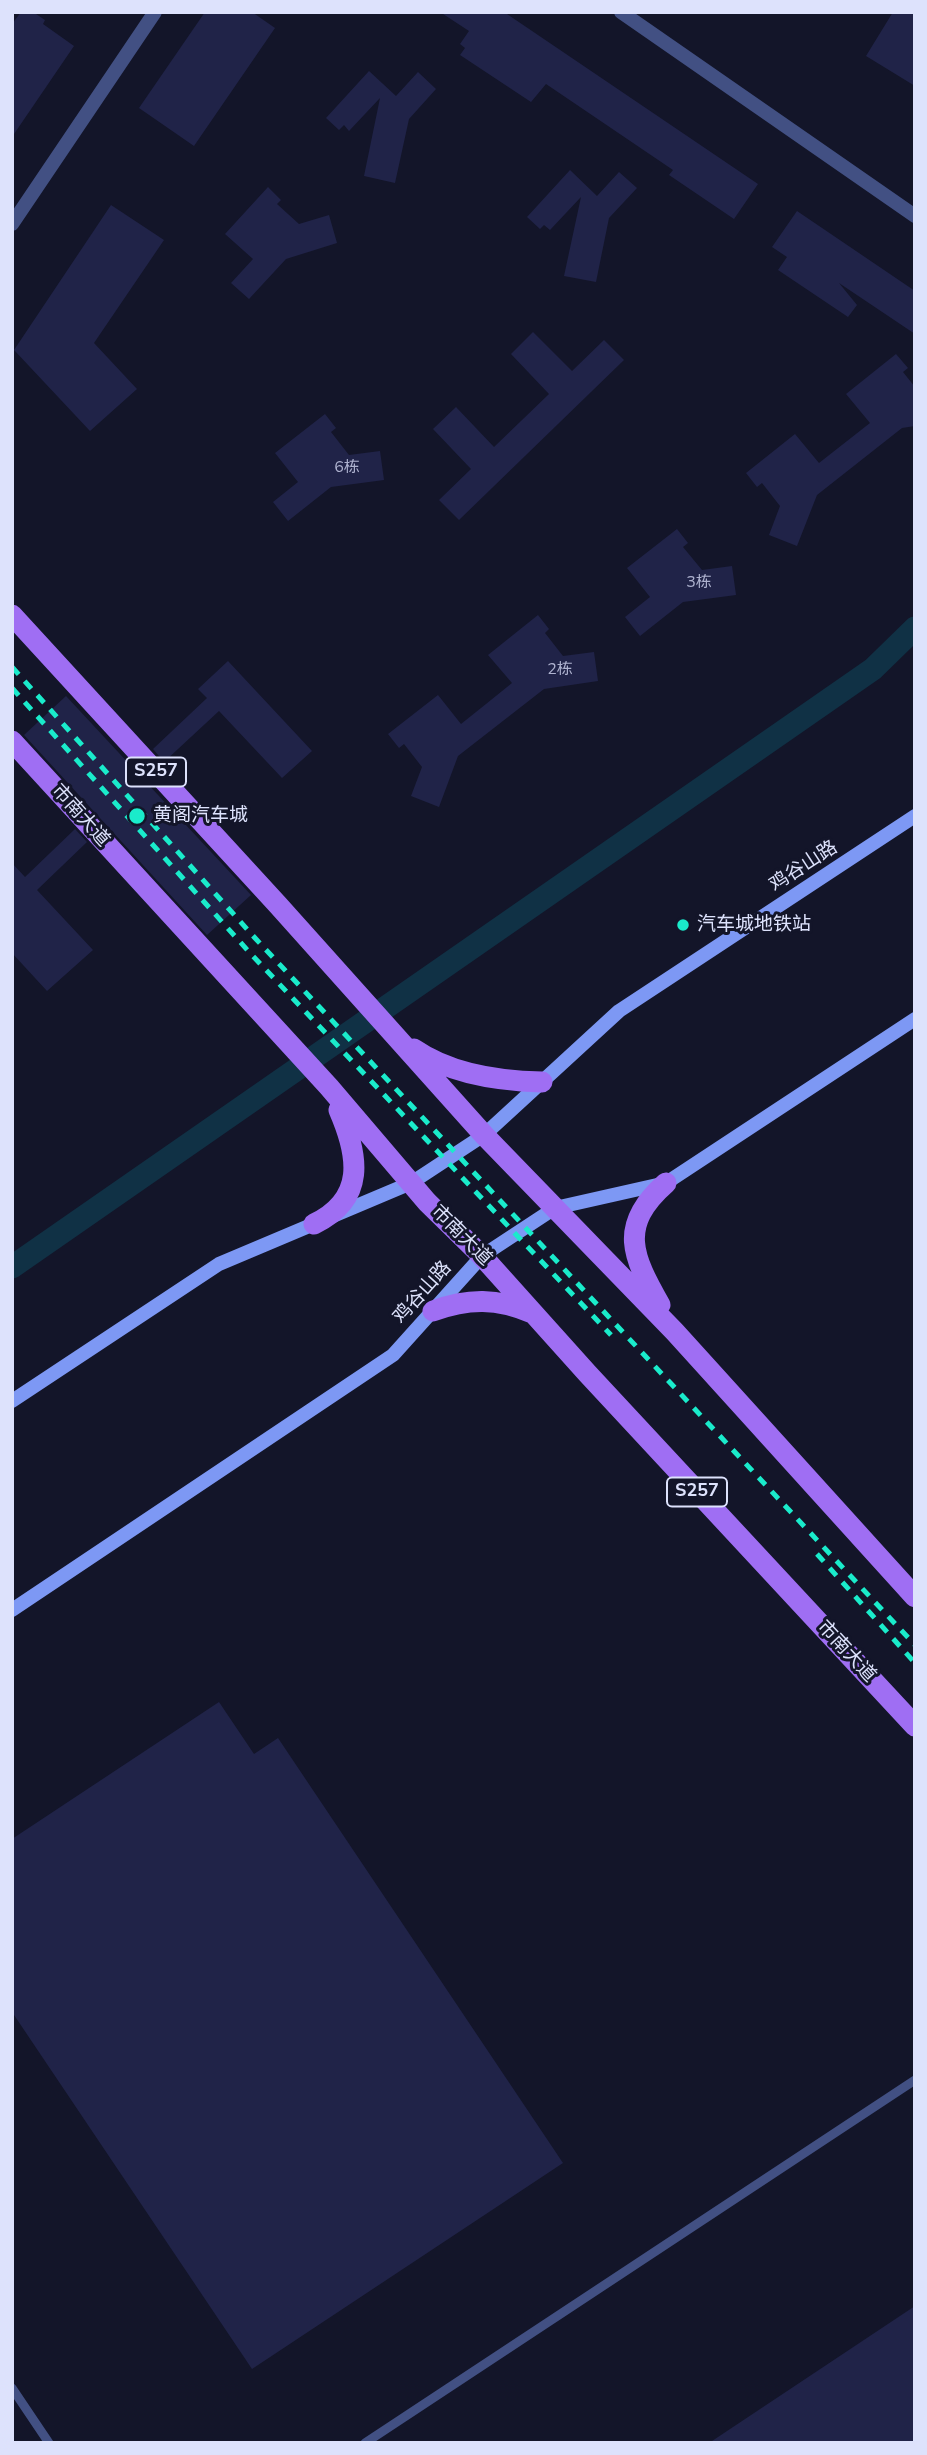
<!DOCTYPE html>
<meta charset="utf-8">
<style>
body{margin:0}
#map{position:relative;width:927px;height:2455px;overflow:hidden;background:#131529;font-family:"Nunito Sans",sans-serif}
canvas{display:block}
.frame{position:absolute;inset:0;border:14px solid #dde2fc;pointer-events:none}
</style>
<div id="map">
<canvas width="927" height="2455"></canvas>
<div class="frame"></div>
</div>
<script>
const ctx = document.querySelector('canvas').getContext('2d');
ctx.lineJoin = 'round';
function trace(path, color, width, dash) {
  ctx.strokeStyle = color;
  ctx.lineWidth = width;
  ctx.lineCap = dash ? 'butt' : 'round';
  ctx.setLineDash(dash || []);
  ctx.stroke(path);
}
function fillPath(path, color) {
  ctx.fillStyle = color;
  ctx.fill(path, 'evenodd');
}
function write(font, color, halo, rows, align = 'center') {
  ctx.font = font + ' "Nunito Sans","Noto Sans SC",sans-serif';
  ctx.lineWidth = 6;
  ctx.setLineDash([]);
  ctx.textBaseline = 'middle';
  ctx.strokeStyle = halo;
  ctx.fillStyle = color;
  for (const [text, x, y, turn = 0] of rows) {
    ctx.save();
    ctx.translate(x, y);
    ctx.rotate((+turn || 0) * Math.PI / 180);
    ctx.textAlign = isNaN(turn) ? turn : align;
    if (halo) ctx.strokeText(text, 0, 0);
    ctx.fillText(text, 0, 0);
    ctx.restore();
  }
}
trace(new Path2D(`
 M12,1267L873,669L915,628`), '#103145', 23);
fillPath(new Path2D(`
 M21,12H33L45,20L43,24L74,46L12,137V24Z
 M205,12H252L275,28L194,146L139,108Z
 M440,12H504L758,184L734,219L669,175L673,170L546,84L531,102L460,55L465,48L460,44L469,31Z
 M893,12H915V86L866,56Z
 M369,71L396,96L418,72L436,89L409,119L395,183L364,176L380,98L349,131L344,125L339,130L326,118Z
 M570,170L597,196L619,172L637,188L609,218L596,282L564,276L581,197L550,230L544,225L540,229L527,217Z
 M268,187L281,200L277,204L299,224L329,215L337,243L286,259L249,299L231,283L253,259L225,234Z
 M111,205L164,240L94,343L137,389L90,431L14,350Z
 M797,211L915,291V334L839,283L857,305L848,317L778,270L787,257L772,247Z
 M533,332L572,371L604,340L624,360L459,520L439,500L471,469L433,429L456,407L494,447L549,394L511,354Z
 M896,354L908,368L903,372L915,387V426L902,428L817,495L797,546L769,535L780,506L762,483L757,487L746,473L795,434L819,463L870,423L846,394Z
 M325,414L336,428L331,432L349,455L380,451L384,480L331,487L288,521L273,502L298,482L275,453Z
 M677,529L688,543L683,547L702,570L732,566L736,595L683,602L640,636L625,617L650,597L627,568Z
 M538,615L549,629L545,633L563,656L594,652L598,681L544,689L458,756L439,807L411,796L422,767L404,744L399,748L388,734L438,695L461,724L486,704L512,683L488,655Z
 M228,661L312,751L282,778L219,711L164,762L153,749L207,698L198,689Z
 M66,696L251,895L207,935L24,735Z
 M75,829L87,842L37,890L93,950L47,991L12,953V863L25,877Z
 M219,1702L254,1754L278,1738L563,2163L252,2369L12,2012V1839Z
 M915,2306V2443H709Z`), '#202348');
trace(new Path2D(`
 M12,2388L49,2443
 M365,2443L915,2080`), '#425083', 9);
trace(new Path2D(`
 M621,12L915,216
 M12,224L155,12`), '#425083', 14);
trace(new Path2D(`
 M12,1401L219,1264L411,1183L484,1135L619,1011L915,816
 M12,1610L393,1355L482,1256L555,1208L666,1183L915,1019`), '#7d98f4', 14);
trace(new Path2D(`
 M12,615L278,905L484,1135L675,1332L915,1597
 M12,741L329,1087L427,1202L482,1256L587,1373L915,1726
 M414,1049C450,1074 499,1081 542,1082
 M314,1224C366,1199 359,1156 339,1110
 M660,1305C633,1257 617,1226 666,1183
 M433,1311C468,1298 498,1298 532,1313`), '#9f6ef3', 21);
trace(new Path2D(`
 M12,667L255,938L915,1645
 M12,688L250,953L611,1335
 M817,1554L915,1663`), '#1aebcb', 5, [10, 9]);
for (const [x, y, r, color] of [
 [137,816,9,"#1aebcb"],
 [683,925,7,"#1aebcb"]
]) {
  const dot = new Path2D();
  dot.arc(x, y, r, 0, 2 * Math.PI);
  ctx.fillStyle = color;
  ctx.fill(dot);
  trace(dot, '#131529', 2.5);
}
write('16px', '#aeb2cf', null, [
 ["6栋",347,468],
 ["3栋",699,583],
 ["2栋",560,670]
]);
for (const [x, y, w] of [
 [156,772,60],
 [697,1492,60]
]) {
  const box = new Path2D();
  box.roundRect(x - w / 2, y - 14.5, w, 29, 5);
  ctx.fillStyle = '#131529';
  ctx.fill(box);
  trace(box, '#dde2fc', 2);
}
write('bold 18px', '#dde2fc', null, [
 ["S257",156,772],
 ["S257",697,1492]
]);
write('19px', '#dde2fc', '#131529', [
 ["市南大道",80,816,48],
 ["鸡谷山路",804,867,-33],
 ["市南大道",461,1236,45],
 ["鸡谷山路",423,1293,-48],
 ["市南大道",846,1652,47]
]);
write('19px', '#dde2fc', '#131529', [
 ["黄阁汽车城",153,816],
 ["汽车城地铁站",697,925]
], 'left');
</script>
